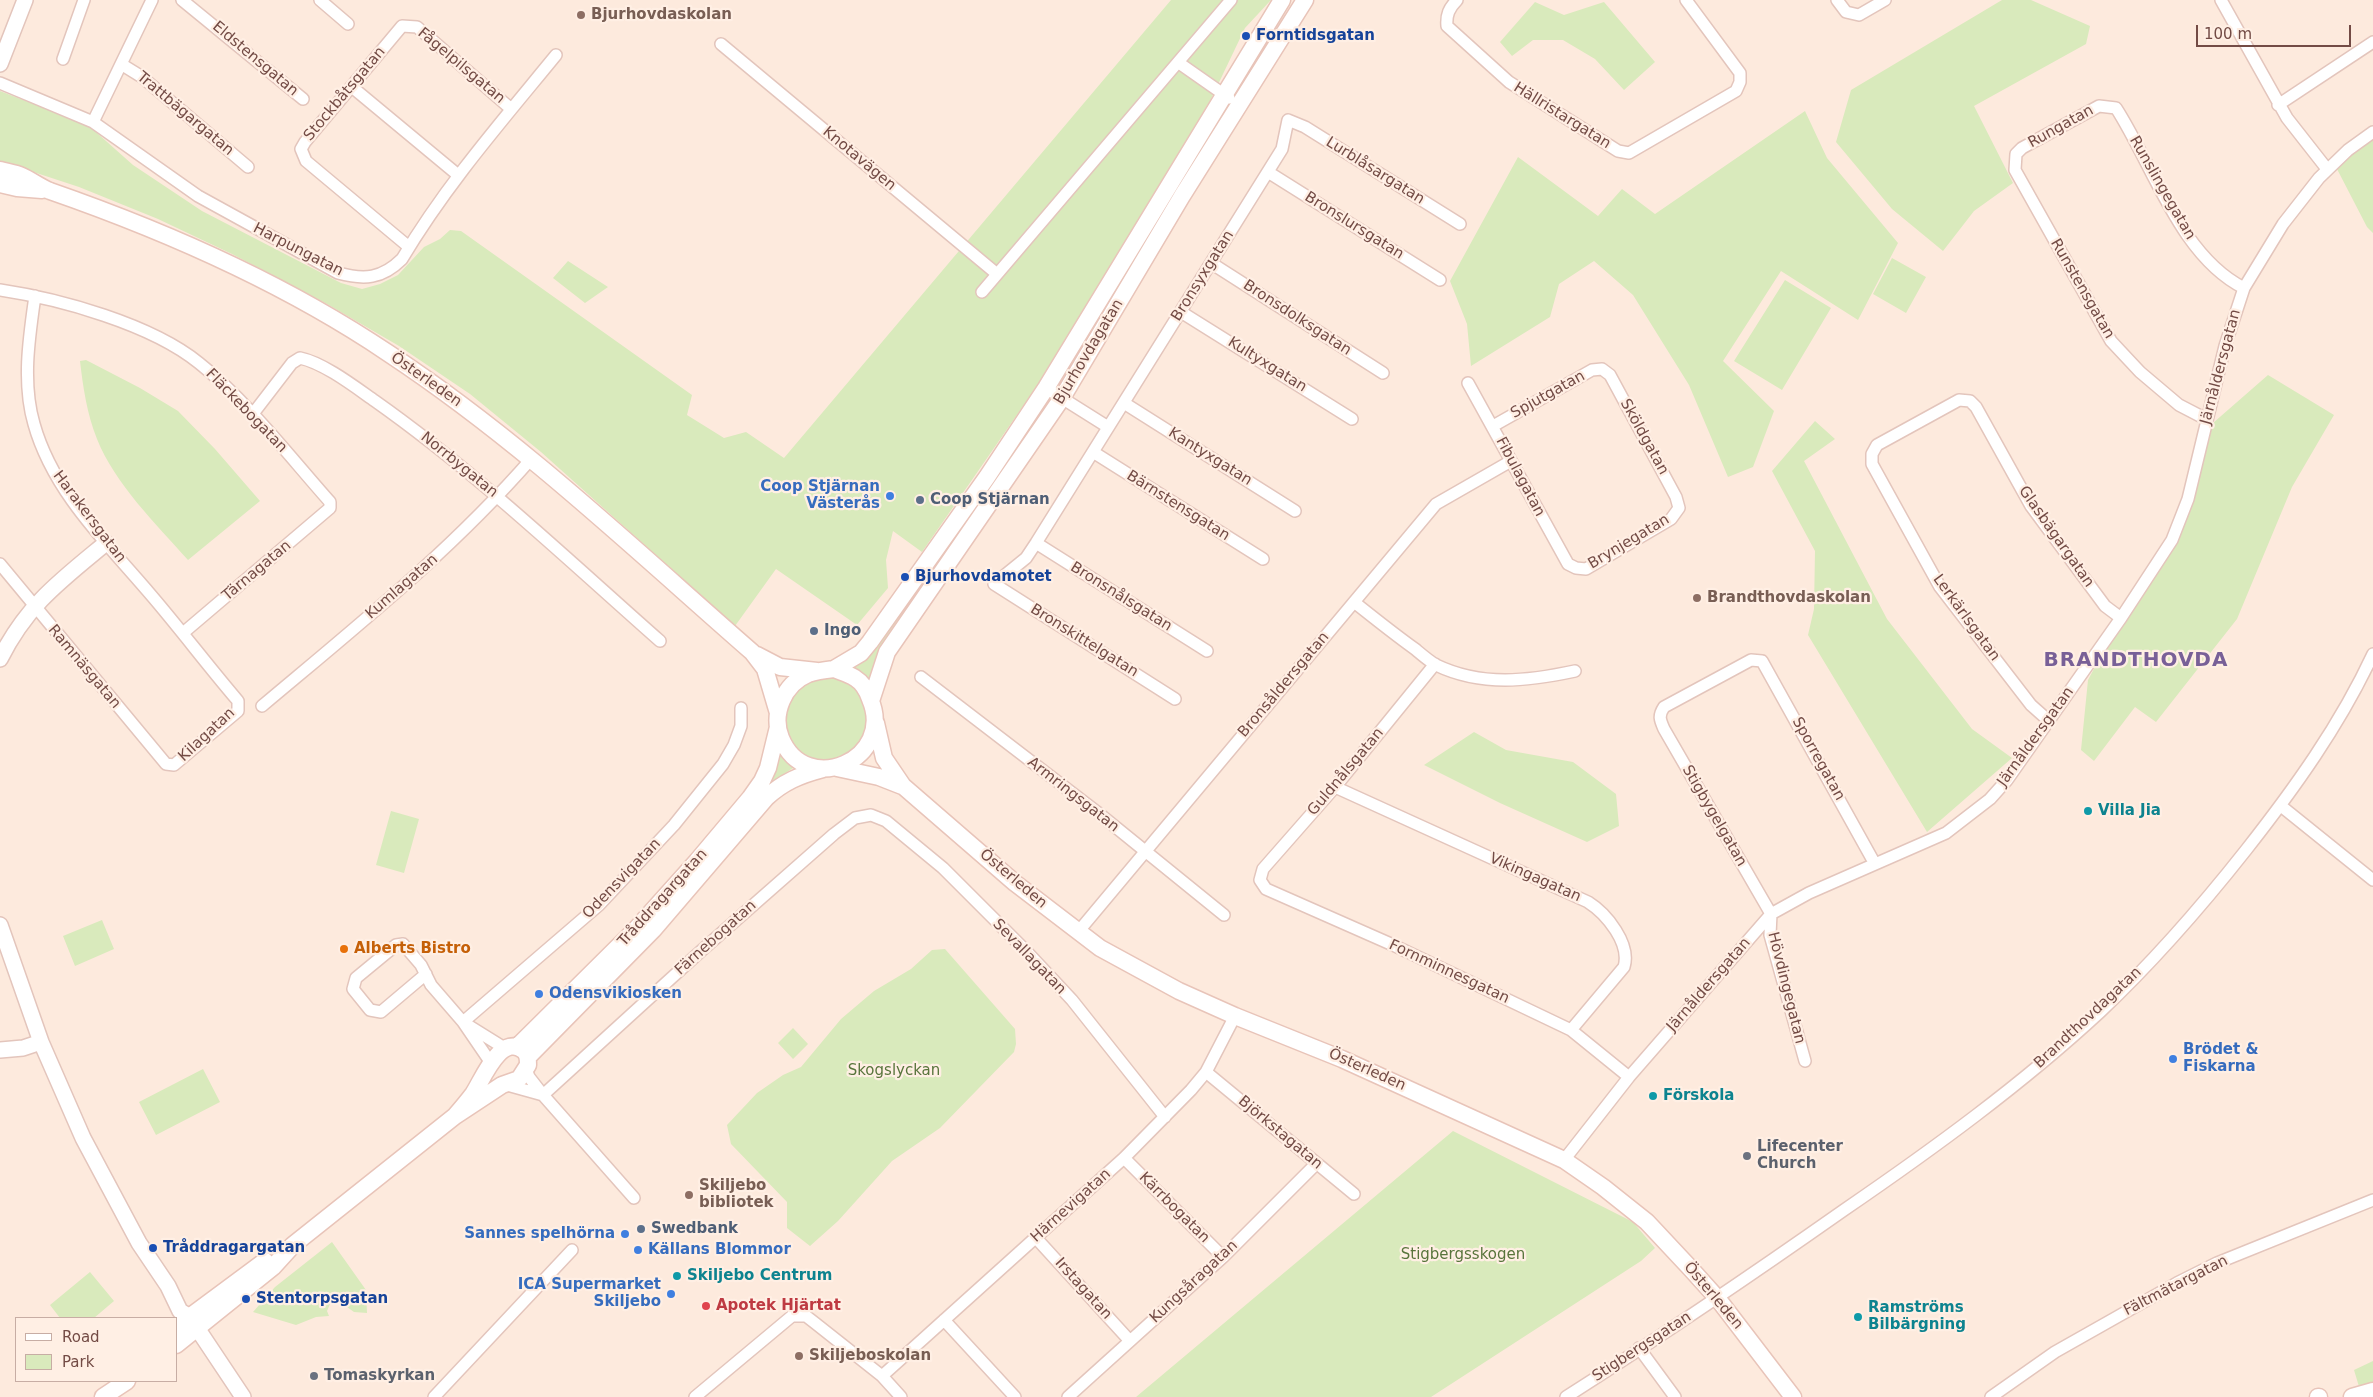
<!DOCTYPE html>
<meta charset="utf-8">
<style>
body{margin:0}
#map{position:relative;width:2373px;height:1397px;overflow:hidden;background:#fdeadd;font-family:"DejaVu Sans",sans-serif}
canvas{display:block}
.legend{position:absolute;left:15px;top:1317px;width:162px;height:65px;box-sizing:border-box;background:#ffefe4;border:1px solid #c7ada4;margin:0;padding:6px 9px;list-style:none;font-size:15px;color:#734b45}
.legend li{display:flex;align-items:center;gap:10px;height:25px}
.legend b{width:25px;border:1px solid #c7ada4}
.scale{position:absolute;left:2196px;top:25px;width:155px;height:22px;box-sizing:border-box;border:2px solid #734b45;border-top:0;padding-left:6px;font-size:15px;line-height:18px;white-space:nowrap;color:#734b45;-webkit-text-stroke:4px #ffefe4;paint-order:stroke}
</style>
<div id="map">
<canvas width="2373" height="1397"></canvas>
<ul class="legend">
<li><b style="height:6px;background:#fff"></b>Road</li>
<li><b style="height:14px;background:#d9eabc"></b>Park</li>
</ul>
<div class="scale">100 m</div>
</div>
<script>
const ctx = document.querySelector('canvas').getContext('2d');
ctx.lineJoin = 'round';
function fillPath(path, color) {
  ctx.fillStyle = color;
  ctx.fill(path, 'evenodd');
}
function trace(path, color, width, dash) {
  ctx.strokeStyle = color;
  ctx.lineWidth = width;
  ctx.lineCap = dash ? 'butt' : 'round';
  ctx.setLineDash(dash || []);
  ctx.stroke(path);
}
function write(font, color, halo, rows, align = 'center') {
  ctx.font = font + ' "DejaVu Sans",sans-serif';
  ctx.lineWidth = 4.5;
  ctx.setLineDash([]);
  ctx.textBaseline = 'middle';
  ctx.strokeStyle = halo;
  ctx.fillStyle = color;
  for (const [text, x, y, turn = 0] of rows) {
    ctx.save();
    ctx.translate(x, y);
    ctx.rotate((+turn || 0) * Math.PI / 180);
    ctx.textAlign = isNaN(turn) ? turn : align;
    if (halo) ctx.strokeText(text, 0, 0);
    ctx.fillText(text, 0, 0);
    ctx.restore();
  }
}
fillPath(new Path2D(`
 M1171,0H1271L1245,28L1201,120L1055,360L922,552L893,531L886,560L888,588L857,625L776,569L735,626L541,452L470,394L399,346L327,304L232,254L158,219L79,187L0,161V91L88,125L133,165L202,211L341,283L362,289L380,284L398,275L424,247L440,239L450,230L461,231L692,395L687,415L724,438L746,432L784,458Z
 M2002,0H2031L2090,26L2086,44L1974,106L2013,183L1974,211L1943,251L1892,209L1836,142L1851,90Z
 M1535,2L1564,15L1604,2L1655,62L1624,90L1595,59L1563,40H1533L1512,56L1500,42Z
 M1805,111L1827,158L1898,243L1858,320L1781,271L1723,361L1774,411L1753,467L1728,477L1689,385L1633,295L1594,261L1559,284L1550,317L1471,366L1467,324L1450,281L1518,157L1598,216L1622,189L1655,214Z
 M2373,133V233L2367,227L2337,169L2353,149Z
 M1892,258L1926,277L1906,313L1873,294Z
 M568,261L608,287L585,303L553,278Z
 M1785,280L1831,308L1782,390L1734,361Z
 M86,360L140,388L178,411L215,449L260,501L188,560C156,524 115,484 97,439C87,414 83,387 80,361Z
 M2268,375L2334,415L2292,487L2237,619L2156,722L2135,707L2094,761L2081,750L2088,680L2119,622L2175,534L2205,430Z
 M1815,421L1835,439L1804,461L1887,619L1972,729L2012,758L1927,832L1808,635L1814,609L1815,551L1772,471Z
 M966,516L951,546L890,631L876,656L869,681L851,667Z
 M784 719a42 42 0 1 1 84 0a42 42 0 1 1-84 0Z
 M1474,732L1506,750L1573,762L1616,794L1619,826L1587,842L1500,803L1424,765Z
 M780,752L796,766L781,776L761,795Z
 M391,811L419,819L404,873L376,865Z
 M102,920L114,949L75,966L63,936Z
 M945,949L1015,1029L1016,1044L1014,1052L940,1128L892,1161L838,1221L810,1246L787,1228V1202L731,1144L727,1125L757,1093L783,1075L801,1067L841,1019L874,991L911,969L932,950Z
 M793,1028L808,1044L793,1059L778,1043Z
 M203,1069L220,1102L156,1135L139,1102Z
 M1453,1131L1633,1222L1655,1248L1641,1261L1431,1397H1136Z
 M332,1242L366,1290L367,1313L354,1312L333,1297L327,1311L329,1316L316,1317L296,1325L253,1312L275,1287Z
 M90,1272L114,1301L94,1318H60L50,1305Z
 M2373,1361V1385L2360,1390L2354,1370Z`), '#d9eabc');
const minor = new Path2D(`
 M182,0L303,99
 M320,0L348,24
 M1457,0C1449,8 1446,15 1447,26L1509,82L1618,151L1629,153L1736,91L1740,82V73L1686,0
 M1837,0L1846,12L1859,15L1885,0
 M2221,0L2287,118L2327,169
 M721,44L997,274
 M63,59L84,0
 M1179,63L1229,98
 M121,64L142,77L248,167
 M0,83L93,122L198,196L338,273C364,280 382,279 402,259C446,185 502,121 556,55
 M352,87L458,175
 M2278,105L2373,42
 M93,122L152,0
 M1268,172L1440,280
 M409,247L306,161L301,149L305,142L402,26L417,27L510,108
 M1211,263L1383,373
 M0,290C60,299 151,324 199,363C246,400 290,457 330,502V508L183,633
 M982,292L1231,0
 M1181,312L1352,419
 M1468,383L1568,564L1576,568L1586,569L1671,519L1679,508L1676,497L1610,375L1602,369L1592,370L1493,426
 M1046,388L1108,427
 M1124,403L1295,511
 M252,415L292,363L300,358C324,363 355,387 375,401C477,473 567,559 660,641
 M2206,419L2179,405L2140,372L2111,341L2015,170L2016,154L2022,148L2099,106L2116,108C2153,165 2180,256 2244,288
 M1093,452L1263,559
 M1036,543L1207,651
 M0,564L166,764L174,765L238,711V701C208,666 181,630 151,595C107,543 53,492 34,424C22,383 29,338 35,296
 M1354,602C1374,618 1394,634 1415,649C1421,654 1429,661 1436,665C1482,687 1528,681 1575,671
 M1435,664L1335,787L1263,869L1260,880L1266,889L1393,945L1571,1030L1629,1077
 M921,677L1097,812L1224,915
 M1175,699L994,584L1026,558L1036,543L1282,149L1288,120L1305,127L1460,224
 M262,706C356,627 451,551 532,458
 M2049,721L2031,705L1940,587L1872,464V454L1877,445L1959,400L1970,401L1976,407L2031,506L2105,606L2121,618
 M1335,787L1588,902C1607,914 1631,944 1624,967L1571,1030
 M2281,806L2373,880
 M1078,932L1436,504L1511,461
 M426,974L381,1012L370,1010L353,989L356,978L396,945L403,944L421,965L431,985L463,1022L491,1063
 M463,1022L599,905L674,825L723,764L734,745L741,726V708
 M469,1026L506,1049
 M1805,1061L1770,935L1771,914L1664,729C1660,720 1658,716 1664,707L1751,660L1762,661L1875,864
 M526,1069L529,1077L543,1095L634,1198
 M1206,1072L1354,1194
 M507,1085L543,1095
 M543,1095L701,951L834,834L855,818L871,815L886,821L943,868L1028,953L1072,1000L1165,1117
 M1124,1158L1223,1257
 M1564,1160L1629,1077L1771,914L1809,893L1946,833L1990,799L2007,780L2121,618L2172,540L2188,499L2225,346L2244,288L2283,224L2319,178L2348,150L2373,132
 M1036,1238L1130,1341
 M944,1320L1015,1397
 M1639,1348L1675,1397
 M882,1376L1124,1158L1191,1090L1206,1072L1235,1016
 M434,1397L572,1250
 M695,1397L792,1316H806L815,1323L882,1376L901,1397
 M1068,1397L1223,1257L1316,1164
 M1566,1397C1660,1337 1753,1274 1844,1210C1933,1149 2021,1085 2100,1012C2153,962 2201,907 2246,850C2294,789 2340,725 2373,654
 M1991,1397L2055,1352L2177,1283L2217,1263L2373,1200`);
const tertiary = new Path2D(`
 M0,64L25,0
 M0,659C27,605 60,581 106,543
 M0,925L41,1042L83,1138L139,1243L168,1286L180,1311L190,1317
 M0,1050L23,1048L41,1042
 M191,1319L243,1397`);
const secondary = new Path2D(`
 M0,170C7,172 15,173 22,176C31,180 40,187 50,191C168,232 284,283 388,353C520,440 634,549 752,652L765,669L778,713
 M0,184L17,188L42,190
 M757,655L780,667L817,671
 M834,669L861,653L870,642L987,477L1046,388L1282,0
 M834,669C841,672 849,674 855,678C863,683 867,690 870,699C896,759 806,799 781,738C771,714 784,684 808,674C816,671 825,670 834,669Z
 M871,701L887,652L1062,398L1182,196L1305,0
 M876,723L884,758L903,786L1015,883L1100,948L1179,991L1235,1016L1342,1059L1564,1160L1603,1187L1647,1222L1691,1269L1718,1299L1793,1397
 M837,768L879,777L902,786
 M517,1047L636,929L697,861L750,798L762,781L768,768L778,727
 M528,1057L653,930L766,798C783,782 800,775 823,769
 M176,1327L265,1261
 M176,1345L273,1267L293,1245L455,1116L502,1085L519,1079L528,1065C528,1059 528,1054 523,1050C500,1033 482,1081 473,1094C467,1102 461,1109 455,1116
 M103,1397L127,1381
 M2318,1397H2319
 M2352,1397L2373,1391`);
trace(minor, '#e3c5bc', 14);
trace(tertiary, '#e3c5bc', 18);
trace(secondary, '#e8c4b9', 19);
trace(minor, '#fff', 11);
trace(tertiary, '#fff', 15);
trace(secondary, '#fff', 16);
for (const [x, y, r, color] of [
 [581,15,5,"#8d6e63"],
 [1246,36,5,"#1a4fb4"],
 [890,496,5,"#3f7fe0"],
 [920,500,5,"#5c6f8a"],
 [905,577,5,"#1a4fb4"],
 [1697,598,5,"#8d6e63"],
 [814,631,5,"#5c6f8a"],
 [2088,811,5,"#0f9aa8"],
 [344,949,5,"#e8710a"],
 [539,994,5,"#3f7fe0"],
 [2173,1059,5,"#3f7fe0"],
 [1653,1096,5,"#0f9aa8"],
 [1747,1156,5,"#6b7280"],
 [689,1195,5,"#8d6e63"],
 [641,1229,5,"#5c6f8a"],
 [625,1234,5,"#3f7fe0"],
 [153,1248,5,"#1a4fb4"],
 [638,1250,5,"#3f7fe0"],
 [677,1276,5,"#0f9aa8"],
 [671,1294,5,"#3f7fe0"],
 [246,1299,5,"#1a4fb4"],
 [706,1306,5,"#e0444e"],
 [1858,1317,5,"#0f9aa8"],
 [799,1356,5,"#8d6e63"],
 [314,1376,5,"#6b7280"]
]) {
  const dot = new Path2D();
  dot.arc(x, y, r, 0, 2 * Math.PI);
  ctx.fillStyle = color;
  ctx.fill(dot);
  trace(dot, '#ffefe4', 2);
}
write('bold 15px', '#785e54', '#ffefe4', [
 ["Bjurhovdaskolan",591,15],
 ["Brandthovdaskolan",1707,598],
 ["Skiljebo",699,1186],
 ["bibliotek",699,1203],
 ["Skiljeboskolan",809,1356]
], 'left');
write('bold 15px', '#164399', '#ffefe4', [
 ["Forntidsgatan",1256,36],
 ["Bjurhovdamotet",915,577],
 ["Tråddragargatan",163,1248],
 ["Stentorpsgatan",256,1299]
], 'left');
write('15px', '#734b45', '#ffefe4', [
 ["Eldstensgatan",255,59,40],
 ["Fågelpilsgatan",461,66,40],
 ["Stockbåtsgatan",345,94,-50],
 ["Trattbägargatan",185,114,40],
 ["Hällristargatan",1562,116,32],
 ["Rungatan",2061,127,-29],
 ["Knotavägen",859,159,40],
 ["Lurblåsargatan",1375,171,32],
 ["Runslingegatan",2162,188,60],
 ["Bronslursgatan",1354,226,32],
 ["Harpungatan",298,250,27],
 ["Bronsyxgatan",1203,276,-58],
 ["Runstensgatan",2082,289,60],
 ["Bronsdolksgatan",1297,318,33],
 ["Bjurhovdagatan",1089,352,-59],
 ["Kultyxgatan",1267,365,32],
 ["Järnåldersgatan",2221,367,-75],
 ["Österleden",426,380,35],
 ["Spjutgatan",1548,395,-29],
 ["Fläckebogatan",246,411,46],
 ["Sköldgatan",1644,437,61],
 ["Kantyxgatan",1210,457,32],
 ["Norrbygatan",459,465,39],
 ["Fibulagatan",1520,477,62],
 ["Bärnstensgatan",1178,506,32],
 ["Harakersgatan",89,517,53],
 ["Glasbägargatan",2056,537,55],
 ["Brynjegatan",1629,542,-31],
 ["Tärnagatan",257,571,-40],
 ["Kumlagatan",402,587,-41],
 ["Bronsnålsgatan",1121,597,32],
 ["Lerkärlsgatan",1966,618,54],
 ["Bronskittelgatan",1084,641,32],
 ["Ramnäsgatan",84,667,50],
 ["Bronsåldersgatan",1284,685,-50],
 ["Kilagatan",207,735,-43],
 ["Järnåldersgatan",2036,737,-54],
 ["Sporregatan",1818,759,61],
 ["Guldnålsgatan",1346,772,-50],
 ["Armringsgatan",1073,795,38],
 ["Stigbygelgatan",1714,816,60],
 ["Vikingagatan",1535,878,24],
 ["Odensvigatan",622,879,-46],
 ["Österleden",1013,879,40],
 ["Tråddragargatan",663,898,-48],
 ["Färnebogatan",716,938,-42],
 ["Sevallagatan",1029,957,46],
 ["Fornminnesgatan",1449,972,25],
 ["Järnåldersgatan",1709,985,-49],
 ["Hövdingegatan",1786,988,76],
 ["Brandthovdagatan",2088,1018,-43],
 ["Österleden",1367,1070,24],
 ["Björkstagatan",1280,1133,40],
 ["Härnevigatan",1071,1206,-42],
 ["Kärrbogatan",1174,1208,45],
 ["Kungsåragatan",1194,1282,-43],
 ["Fältmätargatan",2176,1286,-27],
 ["Irstagatan",1083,1289,48],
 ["Österleden",1713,1296,50],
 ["Stigbergsgatan",1642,1347,-33]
]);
write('bold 15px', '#366cbe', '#ffefe4', [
 ["Coop Stjärnan",880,487],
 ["Västerås",880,504],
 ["Odensvikiosken",549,994,"left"],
 ["Brödet &",2183,1050,"left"],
 ["Fiskarna",2183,1067,"left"],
 ["Sannes spelhörna",615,1234],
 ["Källans Blommor",648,1250,"left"],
 ["ICA Supermarket",661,1285],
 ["Skiljebo",661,1302]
], 'right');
write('bold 15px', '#4e5e75', '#ffefe4', [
 ["Coop Stjärnan",930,500],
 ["Ingo",824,631],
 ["Swedbank",651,1229]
], 'left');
write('bold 15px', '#0d838f', '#ffefe4', [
 ["Villa Jia",2098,811],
 ["Förskola",1663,1096],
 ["Skiljebo Centrum",687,1276],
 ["Ramströms",1868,1308],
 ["Bilbärgning",1868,1325]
], 'left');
write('bold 15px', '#c56008', '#ffefe4', [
 ["Alberts Bistro",354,949]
], 'left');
write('15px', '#58743b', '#ffefe4', [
 ["Skogslyckan",894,1071],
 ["Stigbergsskogen",1463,1255]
]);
write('bold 15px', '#5b616d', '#ffefe4', [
 ["Lifecenter",1757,1147],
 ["Church",1757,1164],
 ["Tomaskyrkan",324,1376]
], 'left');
write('bold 15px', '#be3a42', '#ffefe4', [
 ["Apotek Hjärtat",716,1306]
], 'left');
ctx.letterSpacing = '1px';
write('bold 20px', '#786097', '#ffefe4', [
 ["BRANDTHOVDA",2136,661]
]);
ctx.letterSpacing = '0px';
</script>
